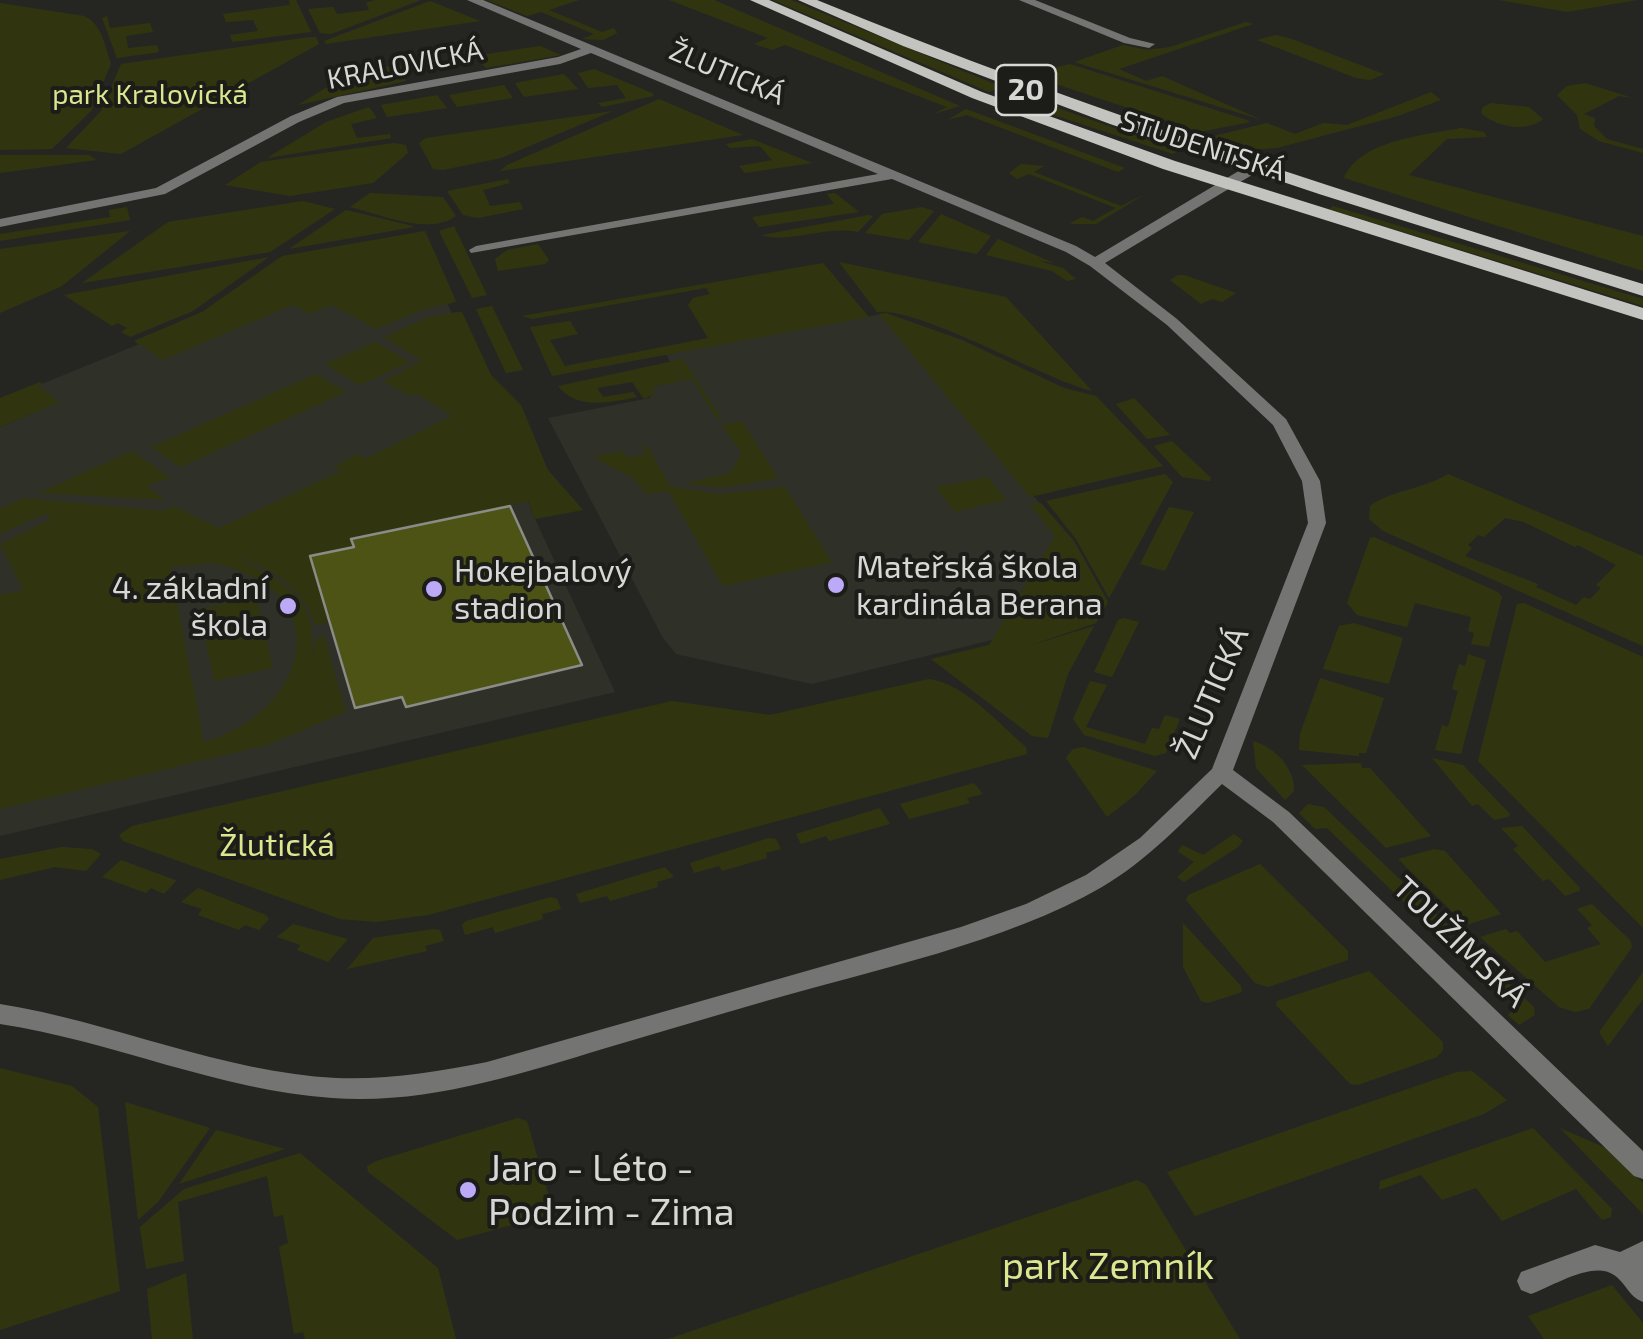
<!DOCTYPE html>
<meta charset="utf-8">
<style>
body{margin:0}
canvas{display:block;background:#252622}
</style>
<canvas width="1643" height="1339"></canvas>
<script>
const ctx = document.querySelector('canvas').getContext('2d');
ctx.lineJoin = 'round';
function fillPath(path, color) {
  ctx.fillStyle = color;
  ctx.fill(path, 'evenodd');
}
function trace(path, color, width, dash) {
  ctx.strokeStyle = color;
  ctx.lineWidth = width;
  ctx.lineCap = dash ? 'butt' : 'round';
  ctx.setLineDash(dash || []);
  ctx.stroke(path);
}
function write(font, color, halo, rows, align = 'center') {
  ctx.font = font + ' "Exo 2",sans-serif';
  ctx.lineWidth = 8;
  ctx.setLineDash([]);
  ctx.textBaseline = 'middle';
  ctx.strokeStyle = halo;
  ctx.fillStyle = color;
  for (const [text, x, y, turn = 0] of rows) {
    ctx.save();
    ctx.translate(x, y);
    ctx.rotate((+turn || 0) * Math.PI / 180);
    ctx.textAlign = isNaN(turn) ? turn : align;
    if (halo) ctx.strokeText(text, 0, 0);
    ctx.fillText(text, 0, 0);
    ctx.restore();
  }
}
fillPath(new Path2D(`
 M432,265L535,519L615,692L0,836V427L59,402L37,386L271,290Z
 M888,313L1064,534L1008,636L812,684L676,654L663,638L548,418L650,398L651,387L680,381L666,354Z`), '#2f3027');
fillPath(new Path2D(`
 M289,0H296L311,32L232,42L230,35L258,31L253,20L226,22L223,14L290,5Z
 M375,0H421L331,34L320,33L308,9L333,7L337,14L369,10L366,3Z
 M487,0H579L549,10L602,32L614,28L617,33L603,40L582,39L594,34L541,12L527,16Z
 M669,0H714L960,106L933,114L947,107L785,45L772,50L754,44L768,38Z
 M773,0H791L1002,87L989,92Z
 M1499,0H1637L1567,12Z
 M430,1L480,21L326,44L324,41Z
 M0,3L84,16C102,24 105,46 111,64L91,111L52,149L0,150Z
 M107,16L110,28L150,23L153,32L126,36L128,48L157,45L159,52L117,58L102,18Z
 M1246,22L1253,24L1119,69L1146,81L1162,76L1262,120L1074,62L1123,45L1147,50L1170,47Z
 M1275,35L1289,38L1384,74L1370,80L1356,78L1257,40Z
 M310,37H316L319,44L121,154L66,148L101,111L121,64Z
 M540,46L561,55L486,68L474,56Z
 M1070,64L1247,120L1250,122L1200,132L1038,78L1049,69Z
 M400,65L406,81L298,105L355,70Z
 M594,69L652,93L654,96L602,107L598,103L626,98L617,85L588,88L578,73Z
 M564,74L578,89L524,97L515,83Z
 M1585,83L1633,98L1619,96L1584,114L1595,118L1594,126L1607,139L1643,149V153L1599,141L1580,129L1577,115L1557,95L1567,86Z
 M504,85L513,98L457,107L449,95Z
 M1012,91L1032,99L1179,151L1173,154L999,97Z
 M1431,92L1441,100L1398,116L1277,148L1249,150L1210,137L1267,123L1295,134L1323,123L1347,125Z
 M437,95L447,108L387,117L381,105Z
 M659,99L743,135L500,171L507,165Z
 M1491,103L1529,107L1543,119C1527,133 1496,127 1481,113L1483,107Z
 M369,107L377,118L351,124L357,138L390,134L391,138L267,158L326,122Z
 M966,109L1125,168L1118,172L967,115L947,120Z
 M613,111L501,158L443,170L433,169L419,143L426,138Z
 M1461,128L1484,132L1487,137L1447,139L1409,175L1643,236V271L1344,178C1360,140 1425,135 1461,128Z
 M752,139L812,163L745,173L739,166L772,160L760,146L730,148L726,144Z
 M394,143L406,145L408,153L373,183L290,196L225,185L261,162Z
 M0,155H89L96,160L0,173Z
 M1021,164L1044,166L1034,172L1121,206L1145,194L1096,224H1073L1070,223L1082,217L1093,221L1116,208L1029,174L1017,179L1009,173Z
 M508,179L510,183L483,190L490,206L520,202L523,209L478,218L463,215L447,191Z
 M370,193L443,197L456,216C429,236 380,214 350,207Z
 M835,193L859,212L759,227L752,217L834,204L827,194Z
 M303,201L335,209L270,252L82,283L168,222Z
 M1333,206L1643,299V306L1329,209Z
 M127,207L130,220L0,241V234L110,217L109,210Z
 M922,207L934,211L909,240L865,233L882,214Z
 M346,210L413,226L414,227L289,249Z
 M941,214L991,236L977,254L918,242Z
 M869,215L873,216L858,232C826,225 788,244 762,235Z
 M454,226L487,295L472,298L439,231Z
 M130,231L62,286L0,313V249Z
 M425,231L456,301L452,303L421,310L376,329L332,305L309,314L292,305L163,360L134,341L202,312L282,256Z
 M998,239L1054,263L1039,261L1063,268L1076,279L1067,281L1052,271L986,255Z
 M538,244L549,260L545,264L498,271L495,259L507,250Z
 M269,257L193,311L130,337L121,332L127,328L118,323L112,326L64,295Z
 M839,262L1006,297L1092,391C1042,378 918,306 877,312Z
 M823,263L869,317L552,376L530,327L570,321L578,334L550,340L565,366L708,338L688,305L693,298L710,294L706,288L532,319L522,316Z
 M1178,275H1184L1236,293L1222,302L1212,299L1201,304L1170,280Z
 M492,306L523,370L506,373L476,309Z
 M457,312H462L491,375L521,405L548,470L583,510L535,519L528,501L352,539L354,547L311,556L330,622L315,625C304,587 273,569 237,557C284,583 318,594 312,658L317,638L324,636L346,712L267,745L0,809V595L23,590L0,544L51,519L45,514L0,534V509L24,498L164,511L174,506L219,528L341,471L334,466L358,454L365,459L452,416L416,393L410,396L383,381L422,361L384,337L426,318ZM211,563C340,587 312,711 204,742L170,567Z
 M886,313L962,340L1064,388L1096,396L1163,466L1030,497L879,314Z
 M375,342L411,362L360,385L325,364Z
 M683,359L721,418L717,419L692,379L683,381L672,363L681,381L652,387L655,394L644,399L632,382L597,388L603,397L633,392L637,397C610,402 578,411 558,386Z
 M316,374L346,392L181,467L151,447Z
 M40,382L42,384L38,386L60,402L0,427V398Z
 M1135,398V399L1170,435L1147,439L1116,404Z
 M742,421L778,478L721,488L685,483L730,473L742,453L721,425Z
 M1172,441L1211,478L1210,481L1182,477L1154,446Z
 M647,446L670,486L719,494L785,487L832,562L723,586L668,491L647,494L633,478L593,457L623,451L628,458L646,454L642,447Z
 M132,451L171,478L146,485L165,500L38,493Z
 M1165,474L1173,482L1109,598L1076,539L1046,501Z
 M1448,474L1643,556V646L1383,531L1369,519L1370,506C1389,491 1424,489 1448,474ZM1505,518L1524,522L1575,547L1578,545L1616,565L1596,585L1601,588L1590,599L1584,597L1576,605L1536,587L1538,584L1465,556L1472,548L1468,545L1478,535L1484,537Z
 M988,477L1006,500L955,512L936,487Z
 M1041,503L1074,541L1108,602L1096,623L1028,646L1094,626L1068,674L1048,738L1032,736L931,659L989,645L1055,536L1030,505Z
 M1169,507L1194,512L1165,571L1140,564Z
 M1374,537L1498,592L1502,597L1489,647L1471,644L1474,633L1468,631L1471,617L1415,603L1407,627L1357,615L1347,603L1370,538Z
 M256,597L273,668L214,681L199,609Z
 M1524,603L1643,657V928L1478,761L1517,604Z
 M1123,618L1139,622L1112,677L1094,672L1118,620Z
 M1354,623L1403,638L1389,684L1323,669L1339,626Z
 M1468,654L1486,660L1461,754L1435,750L1442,725L1448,727L1458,691L1452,689L1459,664L1465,666Z
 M1320,678L1384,698L1366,753H1359V756L1299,750L1300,734Z
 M929,679C964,683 1000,725 1026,747L1027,754L428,915L376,922L340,919L123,841L119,835L132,826L672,701L770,715Z
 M1090,681L1107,685L1086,727L1145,744L1152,728L1159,729L1165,715L1180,719L1166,753L1155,756L1084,735L1073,719Z
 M1253,741C1274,747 1295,767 1294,791L1285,800L1256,768Z
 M1083,747L1157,771L1135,795L1107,817L1066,758L1073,749Z
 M1432,758L1463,765L1510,814L1508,817L1494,820L1478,804L1472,806Z
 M1361,763L1362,768H1370L1431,836L1386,848L1302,765Z
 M974,783L983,794L967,798L970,803L909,819L900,804Z
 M1308,804L1324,807L1453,930L1452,934L1441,938L1327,828L1315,829L1299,813Z
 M880,808L890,824L829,841L826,836L801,844L796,834Z
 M1522,826L1580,888L1579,891L1565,896L1549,879L1543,881L1513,849L1518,846L1501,828Z
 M1234,834L1243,841L1238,847L1184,882L1177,877L1194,862L1178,852L1182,845L1203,855Z
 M769,838L776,839L781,849L766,853L767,858L722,871L719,866L694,873L690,863Z
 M62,847L92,849L101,854L86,871L55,867L0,880V859Z
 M1434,849L1445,851L1501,914L1466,925L1398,859Z
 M121,860L175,880L176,881L164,894L151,888L146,893L102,877Z
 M1260,864L1348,951V960L1268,987L1255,983L1186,900L1188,895Z
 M665,867L674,877L657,882L658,887L610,901L607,896L580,903L576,894Z
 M198,888L266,915L269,919L259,930L245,925L239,930L198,915L202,909L181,902Z
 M551,897L557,899L561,909L542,914L543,919L495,933L493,927L465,935L462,925L466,921Z
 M1592,904L1630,940L1632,947L1589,1009L1575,1012L1559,1007L1480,937L1506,929L1510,933L1517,931L1545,962L1601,944L1587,928L1592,925L1577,909Z
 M1183,923L1241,986L1242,992L1208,1003L1201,1001L1183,967Z
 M293,924L348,939L328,962L297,950L300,945L277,937Z
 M434,929L440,930L444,941L425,946L427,951L347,969L373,938Z
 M1463,944L1469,946L1534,1007L1535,1015L1519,1025L1508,1015L1516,1007L1451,948Z
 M1369,971L1443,1042V1050L1437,1057L1358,1085L1350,1084L1276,1005L1277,1001Z
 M1643,972V999L1608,1046L1599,1032Z
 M0,1068L72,1086L98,1107L120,1291L0,1330Z
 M1472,1071L1507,1100L1484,1114L1195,1216L1167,1172L1457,1072Z
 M125,1102L210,1128L158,1202L138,1220Z
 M518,1118L527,1121L552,1207L548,1215L457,1240L368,1172L367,1166L376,1161Z
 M1533,1128L1612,1209L1611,1217L1602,1220L1576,1189L1502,1221L1476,1188L1442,1200L1421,1175L1379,1190L1380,1181Z
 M1560,1128L1608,1149L1643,1183V1214Z
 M216,1130L285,1149L179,1184Z
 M300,1153L438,1268L456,1339H305L303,1332L294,1334L279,1247L288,1243L283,1215L274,1217L267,1176L178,1202L184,1261L146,1269L140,1227L184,1189Z
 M1137,1180L1146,1185L1240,1339H668Z
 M186,1273L193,1339H152L147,1289Z
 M1612,1285L1643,1323V1339H1544L1528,1316Z`), '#31350f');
const building = new Path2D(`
 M510,506L582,665L406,707L402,697L355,708L310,556L354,547L351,539Z`);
fillPath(building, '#4d5315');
trace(building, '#8b8c87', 2.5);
fillPath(new Path2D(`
 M467,0H483L1076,246L1095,257L1247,166H1257V172L1105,263L1177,319L1286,419L1320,481L1326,523L1233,770L1289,812L1643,1151V1179L1634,1176L1273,822L1222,784C1184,821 1148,860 1102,887C1005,943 873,970 766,1001C712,1017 659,1032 606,1048C517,1075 426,1105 332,1098C218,1090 112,1041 0,1024V1004C113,1022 221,1072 336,1078C387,1080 437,1072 487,1062L961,927L1026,904L1086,875L1140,838L1212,769L1308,523L1302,481L1273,425L1167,325L1090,266L1066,252L892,179L471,253L469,250L476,246L878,174L591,53L560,64L344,103L299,122L165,194L0,227V219L156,188L291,116L337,97L558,57L581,49Z
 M1019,0H1035L1130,38L1155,44L1149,48L1124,43Z
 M1643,1241V1302C1628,1296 1626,1283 1614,1275C1593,1260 1553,1286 1531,1294L1521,1290L1517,1281L1521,1272L1595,1245L1620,1252Z`), '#747472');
fillPath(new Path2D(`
 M750,0H769L982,92L1175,161L1643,308V320L1163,169L972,98Z
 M798,0H817C1087,111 1364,199 1643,284V296L1319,194L1110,124L903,46Z`), '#c3c4c0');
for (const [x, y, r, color] of [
 [836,585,10,"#bcaaf6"],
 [434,589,10,"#bcaaf6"],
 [288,606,10,"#bcaaf6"],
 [468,1190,10,"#bcaaf6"]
]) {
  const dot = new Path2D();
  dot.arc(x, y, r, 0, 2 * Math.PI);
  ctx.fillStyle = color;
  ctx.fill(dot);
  trace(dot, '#1c1c19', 4);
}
write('28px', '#d7d7d5', '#1c1c19', [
 ["KRALOVICKÁ",405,65,-11],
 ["ŽLUTICKÁ",727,73,23],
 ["STUDENTSKÁ",1203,146,18]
]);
write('28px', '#dbe78e', '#1c1c19', [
 ["park Kralovická",150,95]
]);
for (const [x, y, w] of [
 [1026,90,60]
]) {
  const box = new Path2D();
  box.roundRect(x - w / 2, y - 25, w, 50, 8);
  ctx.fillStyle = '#1c1c19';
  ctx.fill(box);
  trace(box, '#d7d7d5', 2.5);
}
write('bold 30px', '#d7d7d5', null, [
 ["20",1026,90]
]);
write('32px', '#d7d7d5', '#1c1c19', [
 ["Mateřská škola",856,567],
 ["kardinála Berana",856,604],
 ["Hokejbalový",454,571],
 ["stadion",454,608],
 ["4. základní",268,588,"right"],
 ["škola",268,625,"right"]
], 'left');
write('32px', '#d7d7d5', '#1c1c19', [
 ["ŽLUTICKÁ",1212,693,-67],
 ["TOUŽIMSKÁ",1460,942,44]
]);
write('32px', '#dbe78e', '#1c1c19', [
 ["Žlutická",277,845]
]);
write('38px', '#d7d7d5', '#1c1c19', [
 ["Jaro - Léto -",488,1168],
 ["Podzim - Zima",488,1212]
], 'left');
write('38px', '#dbe78e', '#1c1c19', [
 ["park Zemník",1108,1266]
]);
</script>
